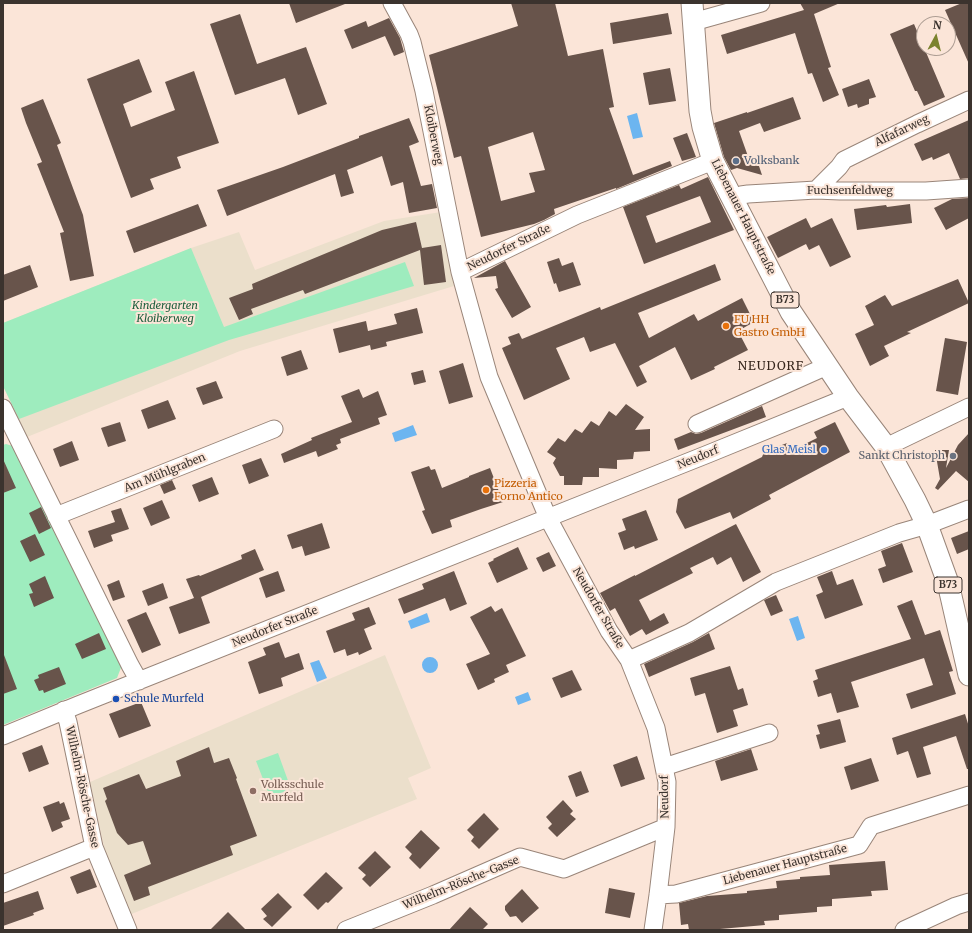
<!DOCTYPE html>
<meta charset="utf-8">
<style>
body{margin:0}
#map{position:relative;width:972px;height:933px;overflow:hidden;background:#fbe5d8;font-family:Merriweather,serif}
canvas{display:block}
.frame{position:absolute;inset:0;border:4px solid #3b332e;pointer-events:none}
.north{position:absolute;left:916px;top:16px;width:40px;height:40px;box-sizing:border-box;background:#fbe5d8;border:1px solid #ae9e94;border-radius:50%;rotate:7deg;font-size:11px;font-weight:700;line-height:16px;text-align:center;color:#3b332e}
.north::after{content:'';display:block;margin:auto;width:14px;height:18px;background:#7b832e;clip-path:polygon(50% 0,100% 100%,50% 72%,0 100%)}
</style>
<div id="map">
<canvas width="972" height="933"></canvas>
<div class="frame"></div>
<div class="north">N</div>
</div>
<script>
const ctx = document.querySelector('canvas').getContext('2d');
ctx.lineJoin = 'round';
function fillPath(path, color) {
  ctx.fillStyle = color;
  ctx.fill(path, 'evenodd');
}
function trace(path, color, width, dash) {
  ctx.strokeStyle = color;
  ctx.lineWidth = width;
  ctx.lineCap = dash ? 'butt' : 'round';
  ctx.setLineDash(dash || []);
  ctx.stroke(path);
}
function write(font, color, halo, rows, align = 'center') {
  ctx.font = font + ' Merriweather,serif';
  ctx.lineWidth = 4;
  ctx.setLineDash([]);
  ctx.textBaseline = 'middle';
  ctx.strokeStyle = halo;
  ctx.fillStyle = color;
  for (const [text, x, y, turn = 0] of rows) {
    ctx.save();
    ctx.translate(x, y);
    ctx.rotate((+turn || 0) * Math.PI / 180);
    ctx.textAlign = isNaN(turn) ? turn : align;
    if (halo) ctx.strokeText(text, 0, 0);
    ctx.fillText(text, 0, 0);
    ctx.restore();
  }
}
fillPath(new Path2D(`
 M441,212L446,245L454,286L240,351L27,437L3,386V323L191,248L239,232L255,270L384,221Z
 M385,655L431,768L408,778L417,799L129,915L104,847L90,782Z`), '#ebdfcb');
fillPath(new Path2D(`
 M191,248L224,327L405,262L414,286L229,340L19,419L3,386V323Z
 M6,444L16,447L122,665L117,678L3,725V445Z
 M278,753L291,789L270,797L256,761Z`), '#9eecbe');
fillPath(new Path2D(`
 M637,113L643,137L633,139L627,116Z
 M413,425L417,435L395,442L392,433Z
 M427,613L430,622L411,629L408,621Z
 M798,616L805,638L797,641L789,619Z
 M422 665a8 8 0 1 1 16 0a8 8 0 1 1-16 0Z
 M319,660L327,678L317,682L310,663Z
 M528,692L531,700L518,705L515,697Z`), '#6cb5f0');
fillPath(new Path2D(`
 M289,3H345V4L296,23Z
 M511,3H555L568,56L603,49L614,107L609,108L633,175L670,161L672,166L616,189V188L554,209L555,214L544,220L534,224L481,237L461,156L454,158L429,55L518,26ZM533,132L545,170L529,173L535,192L501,201L488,147Z
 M800,3H840L814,14L831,67L828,68L839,95L823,102L812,73L808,74L795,33L727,54L721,35L804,10Z
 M962,3H969V64L945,10Z
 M668,13L672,34L613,44L610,23Z
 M240,14L257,64L306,47L327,104L298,115L285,78L235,95L210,24Z
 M389,18L400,38L404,52L394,56L385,36L352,49L344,30L366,21L368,27Z
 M914,24L945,97L924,106L917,91H915L890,34Z
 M139,59L152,92L123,104L131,127L175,110L165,82L194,71L219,143L177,157L181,168L150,179L154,189L131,198L87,79Z
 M670,68L676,101L649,105L643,73Z
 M869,79L876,97L869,99V104L858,108L857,104L848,107L842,89Z
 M793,97L801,119L764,132L760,123L739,131L750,162L757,160L762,175L737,168L731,170L724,157L714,123L747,112V113Z
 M43,99L61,143L57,145L83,215L94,276L70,281L60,233L64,232L37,164L42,162L26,123L21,108Z
 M409,118L419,142L409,146L421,186L432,184L437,208L409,213L403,182L391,186L382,156L347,170L354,193L341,197L335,174L227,216L217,190L283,167L359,138V136Z
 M969,120V178L960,179L949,153L933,160L932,157L922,161L914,144Z
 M687,133L696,157L682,161L673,138Z
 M708,177L734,230L644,264L623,207L679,185L681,189ZM700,196L711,222L656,243L646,216Z
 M969,198V218L946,230L934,208L952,199Z
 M198,204L207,226L134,253L126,231Z
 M910,204L912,223L857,230L854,209L886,205L887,207Z
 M806,218L811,228L832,218L851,257L830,267L819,245L809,250L806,244L778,258L767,237Z
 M416,222L422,248L441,245L446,282L424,285L420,250L305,294L303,290L251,309L253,314L239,320L229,298L253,289L252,284L382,230Z
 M559,258L562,266L573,262L581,285L559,292L556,283L554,284L547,262Z
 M505,261L531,307L512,318L495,289L498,288L496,276L474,278Z
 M715,264L721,280L638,313L649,338L694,314L698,321L742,298L754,322L738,331L748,350L714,367L715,369L691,380L675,347L639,366L647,382L637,387L615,343L590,352L584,337L556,348L570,379L524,400L502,348L511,344L508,337L519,333L522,339L600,307L601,310Z
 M30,265L38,287L3,301V275Z
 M958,279L969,303L907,332L911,333L884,346L889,356L870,366L855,334L874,325L865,306L885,295L892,306Z
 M417,308L423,333L386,342L387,346L371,350L370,345L339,353L333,329L366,321L368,331L397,324L394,314Z
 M945,338L967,342L958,395L936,391Z
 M301,350L308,369L287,376L281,357Z
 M463,363L473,397L449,404L439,371Z
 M423,370L426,382L414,385L411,373Z
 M216,381L223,398L203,405L196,388Z
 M359,389L363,398L378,391L387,415L378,418L380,424L340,439L341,443L336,445L338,449L318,457L316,451L284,463L281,454L312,440L311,438L352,422L341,396Z
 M168,400L176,419L148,429L141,410Z
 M626,404L644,417L635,430L650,429V451L634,452L633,459L617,460V469L599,468V477H583L582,485H564V476H560L553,463L556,458L547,452L558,438L565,442L575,429L582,433L591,421L599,426L609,411L616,416Z
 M762,406L766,417L678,450L674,439L691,432L696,434L701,433Z
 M120,422L126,441L108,447L101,428Z
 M835,422L850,452L769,495L771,499L733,519L730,512L685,529L676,512L678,499L762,457L764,452L787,443L791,451L817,438L814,432Z
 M969,433V482L956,471L938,490L935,488L940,479L935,450H949L946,468L958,445Z
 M72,441L79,460L60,467L53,449Z
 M261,458L269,476L249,484L242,465Z
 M3,459L16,488L3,493Z
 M429,466L431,470L435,469L442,488L469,477V476L490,468L503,502L481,509L450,520L452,527L432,534L422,511L425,510L411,472Z
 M212,477L219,494L199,502L192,485Z
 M172,480L176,489L164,494L160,485Z
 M162,500L170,518L151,526L143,508Z
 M41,507L51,528L39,534L29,513Z
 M121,508L129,529L111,535L113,541L94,548L88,531L115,522L111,511Z
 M646,510L658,540L635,549L634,546L624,550L618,533L626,530L622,519Z
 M322,523L330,548L305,556L302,546L292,549L287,535Z
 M736,524L761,572L743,582L731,557L717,565L713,557L690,568L693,573L639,600L650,621L664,613L669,623L646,635L642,629L630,636L615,608L610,611L600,593L635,575V576Z
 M969,531V549L957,554L951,538Z
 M35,534L45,555L30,562L20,541Z
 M902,543L913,572L883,583L878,569L886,566L881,551Z
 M518,547L528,569L497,583L488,563L494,560L493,559Z
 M255,549L264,570L201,597L210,623L179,634L169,607L194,598L186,579L199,575L200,576L242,559L241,555Z
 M549,552L556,566L543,572L536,558Z
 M278,571L285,591L266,598L259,578Z
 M454,571L467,604L450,611L445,598L404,614L398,599L424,589L422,584Z
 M832,571L837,585L853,579L863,605L825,619L816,595L823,592L817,577Z
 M45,576L54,598L34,607L29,594L33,593L29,584Z
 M119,580L125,597L113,601L107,585Z
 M163,583L168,598L148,606L142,591Z
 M776,595L783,611L771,616L764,600Z
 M912,600L925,635L940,630L953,671L949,672L956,694L911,709L906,694L933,685L924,658L851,682L859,707L837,713L831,693L818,697L813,681L818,679L815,670L911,639L897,606Z
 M491,606L495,612L502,608L526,656L506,665L509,672L494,679L495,682L478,690L466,664L490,654L470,617Z
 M369,607L376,624L364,629L372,649L359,655L358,652L347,656L345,649L334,653L326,631L355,620L352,613Z
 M146,612L161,645L142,653L127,620Z
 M99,633L106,649L82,659L75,644Z
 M709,633L715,649L649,677L644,664L693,642Z
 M279,642L285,658L299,653L304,669L281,678L283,686L259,694L248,662L266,655L263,648Z
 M3,655H4L17,689L3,694Z
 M730,666L738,690L743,688L748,705L733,710L738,726L717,733L705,693L695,696L690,678Z
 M59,667L66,684L44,693L43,690L39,691L34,680L39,678L38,675Z
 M572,670L582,690L561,698L552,678Z
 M141,702L151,726L119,738L109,714Z
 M965,714L969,727V769H967L956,736L923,747L931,774L917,778L908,751L897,755L892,738Z
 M840,719L846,742L820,749L816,735L820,734L817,725Z
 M42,745L49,764L29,772L22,753Z
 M209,747L214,763L229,758L237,778L236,779L257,836L230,846L233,855L148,887L150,895L134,901L124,875L151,864L143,841L128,845L117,833L105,801L107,799L103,788L139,774L146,789L181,776L176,761Z
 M751,749L758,770L721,781L715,761Z
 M637,756L645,779L621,787L613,765Z
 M871,758L879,781L851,790L844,767Z
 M581,771L589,792L576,797L568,776Z
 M563,800L573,811L570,814L576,819L557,837L548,828L552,824L546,817Z
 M59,801L60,804L64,802L70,819L61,822L63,827L52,832L43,807Z
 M484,813L499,829L479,849L471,841L474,837L467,830Z
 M421,830L440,848L420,869L409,858L412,854L405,847Z
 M375,851L391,867L370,887L362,879L366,875L358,868Z
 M885,861L888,890L871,891L872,896L832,899V906L817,907V912L779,915V920L764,921L765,925L720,929V930H689L688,924L681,925L679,903L707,896L747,893V891L777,888L776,881L800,879V877L830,875L829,865Z
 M90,869L97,887L77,894L70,877Z
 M326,872L343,888L328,903L326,902L318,910L303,895Z
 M609,888L635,893L630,918L605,913Z
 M522,889L539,908L522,923L516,916L510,917L505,910V906Z
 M38,891L44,909L33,913L34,915L3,926V903Z
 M278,893L292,907L272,927L263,919L267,916L261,909Z
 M470,907L488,924L482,930H449Z
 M228,912L246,930H210Z`), '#68544b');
const minor = new Path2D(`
 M392,3L409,34L412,42L424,91L460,272L489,377L548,518L609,631L629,660L656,728L667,782L666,827L658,895L653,930
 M693,22L761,3
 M816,190L839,167L844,160L917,124L969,100
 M732,198L741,195L748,194L816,190L840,191H926L969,188
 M460,272L577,215L713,161
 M3,408L130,665L139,681
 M697,424L827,366
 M886,447L969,407
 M56,516L274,429
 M629,660L689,633L776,582L899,533L927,525L969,509
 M64,710L68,722L94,847L128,930
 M3,736L78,705L708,454L848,397
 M664,767L769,733
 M3,884L94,847
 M658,895L676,894L859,845L871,826L969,795
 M346,930L433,895L520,857L564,869L666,827
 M904,930L956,906L969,902`);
const major = new Path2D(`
 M692,3L700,111L703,127L713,161L791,312L848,397L886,447L915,500L927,525L948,583L969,675`);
trace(minor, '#998579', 19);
trace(major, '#998579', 23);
trace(minor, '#fff', 17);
trace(major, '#fff', 21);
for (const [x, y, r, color] of [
 [736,161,4,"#5c6f8a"],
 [726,326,4,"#e8710a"],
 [824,450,4,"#3f7fe0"],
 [953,456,4,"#6b7280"],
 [486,490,4,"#e8710a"],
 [116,699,4,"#1a4fb4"],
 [253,791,4,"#8d6e63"]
]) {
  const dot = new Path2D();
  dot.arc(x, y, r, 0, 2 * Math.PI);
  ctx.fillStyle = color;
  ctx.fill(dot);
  trace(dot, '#fbe5d8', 1.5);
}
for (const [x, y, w] of [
 [785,300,28],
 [948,585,28]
]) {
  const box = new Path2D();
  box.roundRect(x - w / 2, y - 8, w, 16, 3);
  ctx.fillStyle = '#fbe5d8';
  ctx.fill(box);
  trace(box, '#3b332e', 1);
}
write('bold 10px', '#3b332e', null, [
 ["B73",785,300],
 ["B73",948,585]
]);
write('11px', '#3b332e', '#fbe5d8', [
 ["Alfafarweg",902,131,-26],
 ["Kloiberweg",433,135,79],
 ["Fuchsenfeldweg",850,191],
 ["Liebenauer Hauptstraße",743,217,63],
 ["Neudorfer Straße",509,248,-26],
 ["Neudorf",698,458,-22],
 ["Am Mühlgraben",165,473,-22],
 ["Neudorfer Straße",598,608,60],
 ["Neudorfer Straße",275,627,-22],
 ["Wilhelm-Rösche-Gasse",82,787,78],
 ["Neudorf",665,797,-91],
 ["Liebenauer Hauptstraße",785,865,-15],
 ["Wilhelm-Rösche-Gasse",461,883,-22]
]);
write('11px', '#4e5e75', '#fbe5d8', [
 ["Volksbank",744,161]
], 'left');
write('italic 11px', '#1e5f3e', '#fbe5d8', [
 ["Kindergarten",165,306],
 ["Kloiberweg",165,319]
]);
write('11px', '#c56008', '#fbe5d8', [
 ["FU HH",734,320],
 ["Gastro GmbH",734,333],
 ["Pizzeria",494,484],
 ["Forno Antico",494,497]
], 'left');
write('11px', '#366cbe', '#fbe5d8', [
 ["Glas Meisl",816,450]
], 'right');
write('11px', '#5b616d', '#fbe5d8', [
 ["Sankt Christoph",945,456]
], 'right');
write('11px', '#164399', '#fbe5d8', [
 ["Schule Murfeld",124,699]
], 'left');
write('11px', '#785e54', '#fbe5d8', [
 ["Volksschule",261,785],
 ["Murfeld",261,798]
], 'left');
ctx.letterSpacing = '1px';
write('12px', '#36261c', '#fbe5d8', [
 ["NEUDORF",771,367]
]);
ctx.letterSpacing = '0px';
</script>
